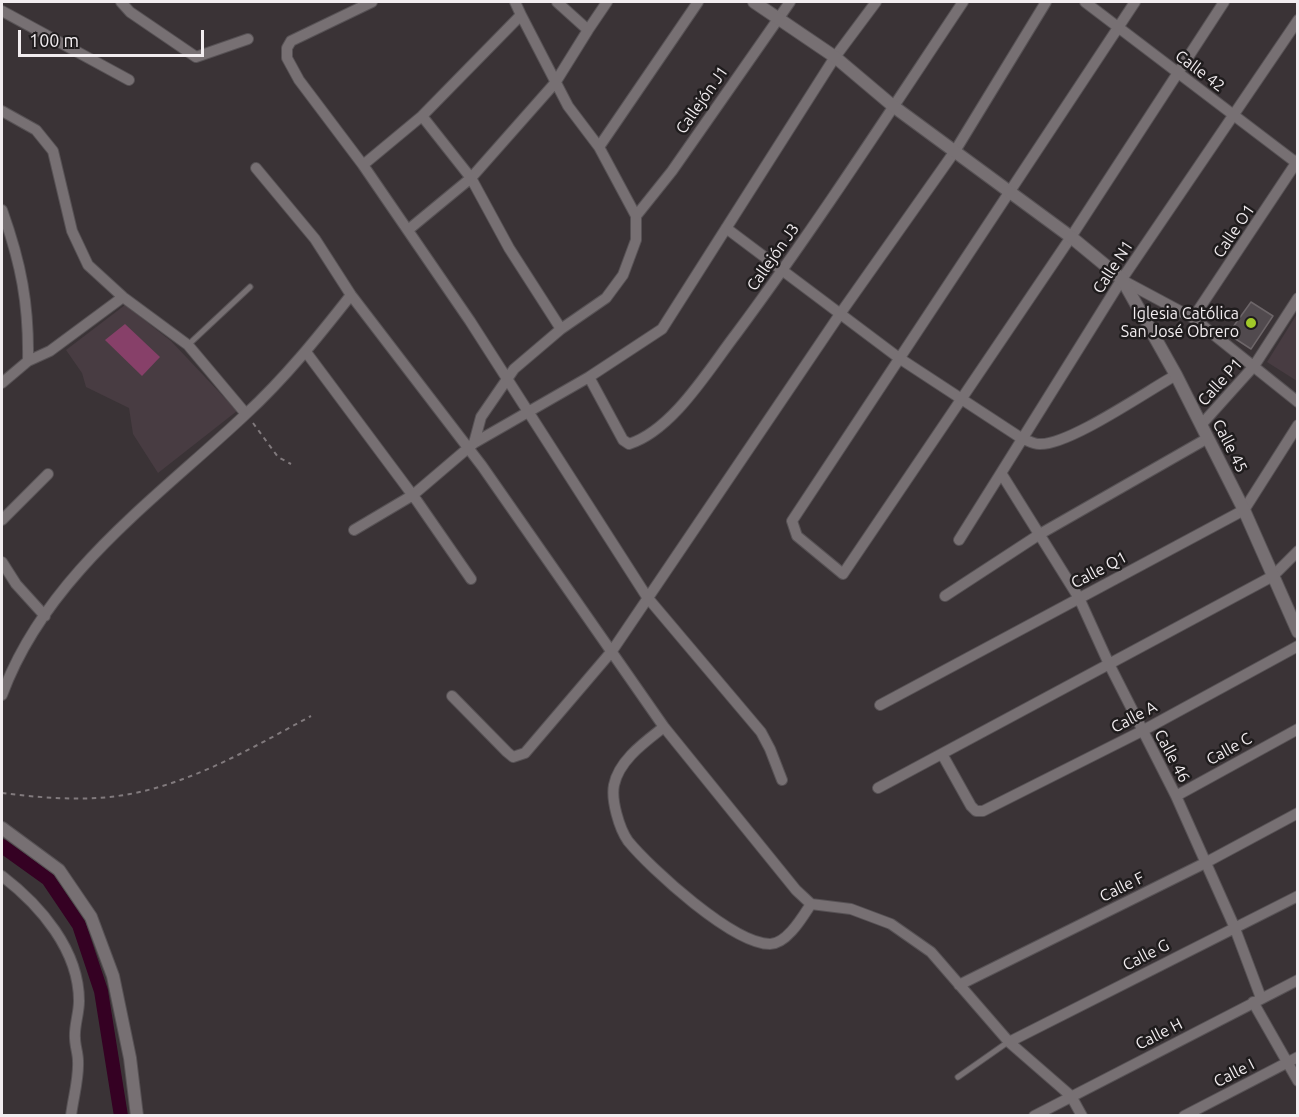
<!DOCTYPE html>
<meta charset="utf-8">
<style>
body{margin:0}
#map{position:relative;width:1299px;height:1117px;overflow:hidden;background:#3a3336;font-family:Ubuntu,sans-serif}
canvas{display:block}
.frame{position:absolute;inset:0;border:3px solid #f2edf0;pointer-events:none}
.scale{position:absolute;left:18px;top:30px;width:186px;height:27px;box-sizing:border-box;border:3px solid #f2edf0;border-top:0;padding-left:8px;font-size:18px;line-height:21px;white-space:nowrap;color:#f2edf0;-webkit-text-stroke:4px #1f1c1d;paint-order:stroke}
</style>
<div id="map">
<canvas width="1299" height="1117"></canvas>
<div class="frame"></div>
<div class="scale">100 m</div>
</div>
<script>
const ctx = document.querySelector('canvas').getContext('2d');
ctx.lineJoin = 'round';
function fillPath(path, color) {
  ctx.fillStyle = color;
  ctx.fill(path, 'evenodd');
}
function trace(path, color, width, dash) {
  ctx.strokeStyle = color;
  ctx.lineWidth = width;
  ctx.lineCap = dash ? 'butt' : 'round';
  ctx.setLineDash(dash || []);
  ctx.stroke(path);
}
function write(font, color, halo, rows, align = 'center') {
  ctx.font = font + ' Ubuntu,sans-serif';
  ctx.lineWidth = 5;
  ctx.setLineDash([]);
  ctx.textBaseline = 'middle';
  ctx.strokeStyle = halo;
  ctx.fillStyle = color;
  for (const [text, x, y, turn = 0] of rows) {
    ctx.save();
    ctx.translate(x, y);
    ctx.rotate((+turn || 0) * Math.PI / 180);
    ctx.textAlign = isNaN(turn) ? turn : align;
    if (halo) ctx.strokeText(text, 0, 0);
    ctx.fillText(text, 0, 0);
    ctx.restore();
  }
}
fillPath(new Path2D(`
 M125,305L171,341L237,411L158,473L133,434L129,408L86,387L82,373L66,350Z
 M1297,314V381L1267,362Z`), '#483c42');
fillPath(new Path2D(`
 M125,324L160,357L142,376L105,340Z`), '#874069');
trace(new Path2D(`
 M2,846L48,879L79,925L101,991L121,1116`), '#350123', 14);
const building = new Path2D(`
 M1251,302L1273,316L1251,349L1228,334Z`);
fillPath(building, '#514a4e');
trace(building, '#6d6669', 1.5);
const service = new Path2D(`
 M188,345L250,287
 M958,1077L1008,1042`);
const minor = new Path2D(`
 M121,2L130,12L196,57L248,39
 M372,2L291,41L287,48V58L299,80L363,165L470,321L647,597L761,732L770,749L782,780
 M557,2L588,30L607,2
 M1085,2L1298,164
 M1135,2L792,521L797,536L843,574L1071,237L1224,2
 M2,11L129,80
 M2,111L36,130L53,151L72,231L88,265L123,297L188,345L246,414
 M422,116L471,178L509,248L561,329
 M599,147L698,2
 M363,165L422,116L521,15L515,2
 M256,168L315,239L351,295L482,466L664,727L796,890L811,904L851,909L891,924L931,952L1009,1042L1071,1096L1082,1116
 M2,210C21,263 29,304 28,361L2,383
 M636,216L672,171L790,2
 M726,228L899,358L1021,438C1027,440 1033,444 1039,444C1068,446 1147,391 1176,375
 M408,230L471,178L555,83L588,30
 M1122,280L1193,318L1298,402
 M1193,318L1298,160
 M306,352L417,501L471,579
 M28,361L50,351L123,297
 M589,377L623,440L629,444C673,430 709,369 736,334C816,226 889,113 963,2
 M1201,425L1254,366L1298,298
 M474,443L481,417L514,369L561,329L606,298L623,275L636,240V216L599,147L568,106L521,15
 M2,520L48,474
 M354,530L413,495L474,443L589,377L662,329L835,57L876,2
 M959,540L1001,473
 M2,562L16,584L45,616
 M945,596L1040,534L1208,438
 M2,695C46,575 156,499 246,414C285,378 318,337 351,295
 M452,696L507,752L513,757L525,753L612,651L840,314L955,151L1046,2
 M880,705L1244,510L1298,425
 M664,727C645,742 619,760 614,785C611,800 619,828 628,841C651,869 733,944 770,944C787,944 803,916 811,904
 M942,754L971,806L976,811H983L1142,731L1298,646
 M878,788L1273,576L1298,551
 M1176,796L1298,729
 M2,876C40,905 79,950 79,1001C79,1014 74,1026 75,1038C75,1046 78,1053 78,1061C79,1079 73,1098 71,1116
 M959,985L1205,863L1298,813
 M1261,998L1234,926L1176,796L1109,664L1079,598L1001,473L1122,279L1298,20
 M1253,1002L1298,1081
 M1009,1042L1298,896
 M1034,1116L1298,980
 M1184,1116L1298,1057`);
const tertiary = new Path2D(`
 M754,2L835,57L893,106L1071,237L1122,279L1176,375L1244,510L1298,632
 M2,828L59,870L91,917L113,976L130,1058L137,1116`);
trace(service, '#575255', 7);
trace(minor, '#575255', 12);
trace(tertiary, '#575255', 14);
trace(new Path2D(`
 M253,423L278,457L291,464
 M2,793C43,798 88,802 130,794C194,782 254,747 311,716`), '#817a7d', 2, [4.5, 4.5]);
trace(service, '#777073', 5);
trace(minor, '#777073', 10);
trace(tertiary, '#777073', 12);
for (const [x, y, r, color] of [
 [1251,323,6,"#a1c929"]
]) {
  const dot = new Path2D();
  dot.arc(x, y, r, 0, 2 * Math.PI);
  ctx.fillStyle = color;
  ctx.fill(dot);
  trace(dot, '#1f1c1d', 2);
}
write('16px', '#f2edf0', '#1f1c1d', [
 ["Calle 42",1200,71,37],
 ["Callejón J1",702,100,-55],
 ["Calle O1",1234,231,-56],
 ["Callejón J3",773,257,-55],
 ["Calle N1",1113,267,-57],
 ["Calle P1",1220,382,-48],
 ["Calle 45",1230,446,63],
 ["Calle Q1",1099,570,-28],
 ["Calle A",1134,717,-28],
 ["Calle C",1229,749,-29],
 ["Calle 46",1172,756,62],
 ["Calle F",1122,887,-26],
 ["Calle G",1146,955,-27],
 ["Calle H",1159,1034,-27],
 ["Calle I",1234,1073,-27]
]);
write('16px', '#f2edf0', '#1f1c1d', [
 ["Iglesia Católica",1239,314],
 ["San José Obrero",1239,332]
], 'right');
</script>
